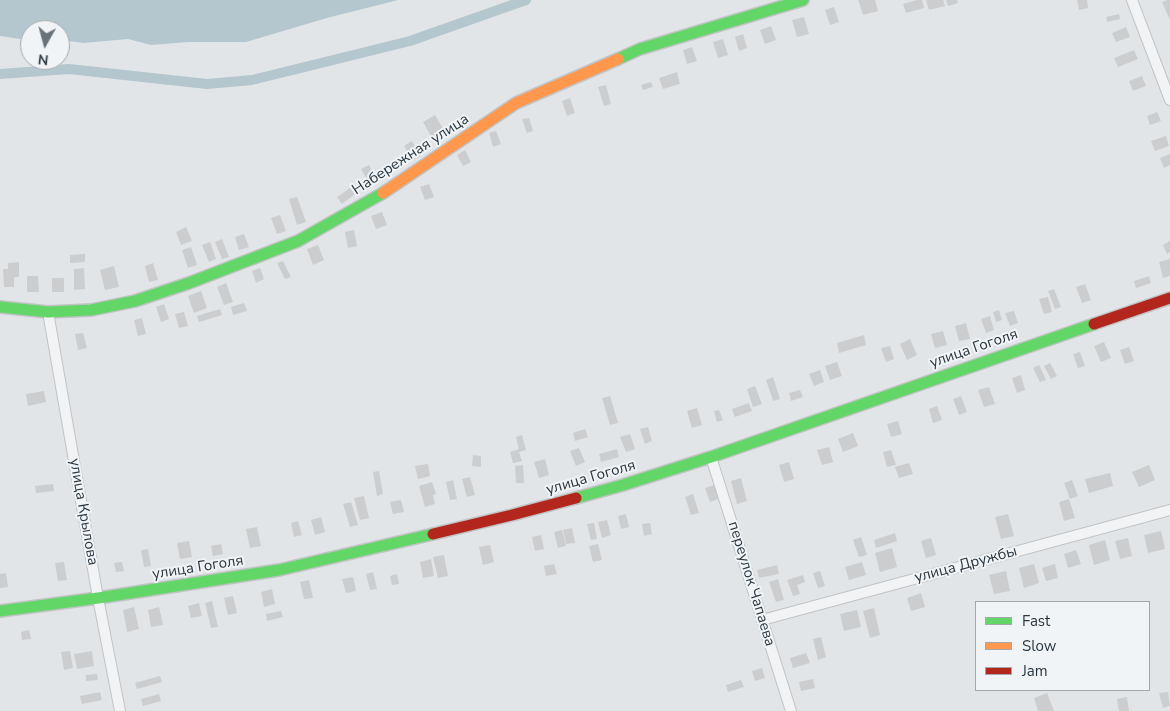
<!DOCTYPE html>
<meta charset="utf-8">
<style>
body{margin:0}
#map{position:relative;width:1170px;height:711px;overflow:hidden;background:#e2e5e7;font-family:"Nunito Sans",sans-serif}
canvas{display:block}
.legend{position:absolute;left:975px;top:601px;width:175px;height:90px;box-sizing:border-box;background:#f1f4f6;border:1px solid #a2a8ad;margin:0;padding:6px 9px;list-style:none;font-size:15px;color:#2b363f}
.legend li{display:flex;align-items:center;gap:10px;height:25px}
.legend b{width:25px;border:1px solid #a2a8ad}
.north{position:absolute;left:20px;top:20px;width:50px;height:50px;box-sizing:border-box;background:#f1f4f6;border:1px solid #a2a8ad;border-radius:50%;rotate:187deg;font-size:14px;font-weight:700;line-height:20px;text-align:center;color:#2b363f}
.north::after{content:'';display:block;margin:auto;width:18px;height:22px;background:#6b737a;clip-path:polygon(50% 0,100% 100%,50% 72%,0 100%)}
</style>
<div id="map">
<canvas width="1170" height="711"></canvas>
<ul class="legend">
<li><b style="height:6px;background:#63d668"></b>Fast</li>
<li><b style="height:6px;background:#ff974d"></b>Slow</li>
<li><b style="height:6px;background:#b3261e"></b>Jam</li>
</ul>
<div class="north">N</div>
</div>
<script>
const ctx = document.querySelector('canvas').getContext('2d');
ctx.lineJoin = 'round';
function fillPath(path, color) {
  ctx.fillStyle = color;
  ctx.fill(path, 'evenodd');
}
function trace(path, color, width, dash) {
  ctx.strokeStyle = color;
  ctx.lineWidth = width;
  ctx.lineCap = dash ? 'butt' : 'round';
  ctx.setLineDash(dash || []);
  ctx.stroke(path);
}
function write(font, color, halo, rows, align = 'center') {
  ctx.font = font + ' "Nunito Sans",sans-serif';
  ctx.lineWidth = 4;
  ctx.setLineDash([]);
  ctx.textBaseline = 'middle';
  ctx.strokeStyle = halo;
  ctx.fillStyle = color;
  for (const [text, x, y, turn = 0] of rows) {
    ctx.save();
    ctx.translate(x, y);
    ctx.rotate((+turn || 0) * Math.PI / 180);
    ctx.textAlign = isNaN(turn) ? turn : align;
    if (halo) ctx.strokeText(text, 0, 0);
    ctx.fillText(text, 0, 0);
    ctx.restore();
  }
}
fillPath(new Path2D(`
 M0,0H398L327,18L246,42H188L151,45L128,39L84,43L60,40V30H30V38L20,39L0,36Z`), '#b4c7cf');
trace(new Path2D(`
 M0,74L69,69L207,84L252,80L410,41L526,0`), '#b4c7cf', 10);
fillPath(new Path2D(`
 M858,0H875L878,11L863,15Z
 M917,0H922L924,8L906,13L903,4Z
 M926,0H943L945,6L929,10Z
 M946,0H957L958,3L948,6Z
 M1077,0H1087L1088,8L1079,10Z
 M1167,0H1170V20L1162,2Z
 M834,7L839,22L830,25L825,10Z
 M1119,14L1120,19L1107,22L1106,17Z
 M804,17L809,34L797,37L792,20Z
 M771,26L776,40L765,44L760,30Z
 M1126,27L1130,37L1116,42L1112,33Z
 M743,34L747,48L739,51L735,37Z
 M723,39L728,55L718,58L713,42Z
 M692,47L697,61L687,64L683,50Z
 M1134,50L1138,59L1118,67L1114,58Z
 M677,72L680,84L663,89L659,78Z
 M1142,76L1146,86L1133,91L1129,81Z
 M651,82L653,87L643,90L641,85Z
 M606,85L611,104L604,106L598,87Z
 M570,98L575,113L567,116L562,101Z
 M1157,112L1161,121L1150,125L1147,116Z
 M435,115L444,130L432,138L423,122Z
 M529,118L533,131L527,133L522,119Z
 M496,131L501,144L493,147L489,133Z
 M1166,136L1169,146L1155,151L1151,141Z
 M412,141L421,156L412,161L404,146Z
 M465,150L471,162L463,166L457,155Z
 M1170,154V165L1164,168L1160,158Z
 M369,165L376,179L369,183L361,169Z
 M429,184L434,197L425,200L420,187Z
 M350,188L355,194L342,204L337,197Z
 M297,197L306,222L297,225L289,199Z
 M382,212L387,225L376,229L371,216Z
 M280,215L286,231L277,234L271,218Z
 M186,227L192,241L181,245L176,232Z
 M354,230L357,246L348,248L345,232Z
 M244,234L249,247L239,250L235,237Z
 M222,239L229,257L222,259L215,242Z
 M1170,241V252L1167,254L1163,245Z
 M210,242L216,259L209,262L202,245Z
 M318,245L324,260L313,265L307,249Z
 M191,247L197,265L188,268L182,250Z
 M85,254V262L70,263V255Z
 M1170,259V276L1163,278L1159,262Z
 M283,261L291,277L285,279L277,263Z
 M19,262V277H14V287H4L3,269H8V263Z
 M153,263L158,280L149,282L145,266Z
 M114,266L119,287L105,290L100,270Z
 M84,268L85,289L74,290V269Z
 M260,268L264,279L256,283L252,271Z
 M27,276H38L39,292H27Z
 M1149,276L1151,283L1136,288L1134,281Z
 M52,278H64V292H52Z
 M226,283L233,302L224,305L217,287Z
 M1085,284L1091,300L1082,303L1076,287Z
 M1054,289L1061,307L1055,309L1048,291Z
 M201,291L207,308L194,313L188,296Z
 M1048,297L1052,312L1044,314L1039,299Z
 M244,303L247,311L233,315L231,307Z
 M164,304L169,319L161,322L156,307Z
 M220,309L222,315L199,322L197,316Z
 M999,310L1002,320L996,322L993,312Z
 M1014,311L1018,323L1010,326L1005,313Z
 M184,312L188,326L179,328L175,314Z
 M990,316L994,330L986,333L981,319Z
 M142,318L146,334L138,336L134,320Z
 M966,323L970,339L959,341L955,326Z
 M943,331L947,345L935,348L931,334Z
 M83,333L87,348L78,350L75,334Z
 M864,335L866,345L839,353L837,343Z
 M910,339L917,355L907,360L900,344Z
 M1104,342L1111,358L1101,362L1094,346Z
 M890,346L894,359L886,362L881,348Z
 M1129,347L1134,361L1125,364L1120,350Z
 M1080,352L1085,366L1078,368L1073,354Z
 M837,362L842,376L830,380L825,366Z
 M1050,363L1057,376L1051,379L1044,366Z
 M1039,365L1046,380L1040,382L1033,368Z
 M820,370L824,382L814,386L809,374Z
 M1021,375L1025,390L1017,393L1012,378Z
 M773,377L780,399L773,401L766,380Z
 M755,386L762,404L753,407L747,389Z
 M989,387L995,404L984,407L978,390Z
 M800,390L803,397L791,401L789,393Z
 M44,391L46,402L28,406L26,394Z
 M610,396L618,423L610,425L602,398Z
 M961,396L967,412L959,415L953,399Z
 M749,403L752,411L735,417L732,409Z
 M937,406L942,420L933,423L929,409Z
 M697,408L702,425L692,428L687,411Z
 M719,410L723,420L717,422L714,411Z
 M898,421L902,434L891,437L887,424Z
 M648,427L652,441L645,444L640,429Z
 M585,429L588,437L575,441L573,433Z
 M853,433L858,446L843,452L838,439Z
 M630,434L635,449L626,452L620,437Z
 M522,435L526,450L519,452L522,461L513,463L510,452L519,449L516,437Z
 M829,447L833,462L822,465L817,450Z
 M579,448L585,462L576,466L570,451Z
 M617,449L619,457L601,462L599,454Z
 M891,450L896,465L887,467L883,452Z
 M473,455L481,456V467L472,466Z
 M545,459L549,475L539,478L534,462Z
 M789,462L794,479L784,482L779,465Z
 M909,463L913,474L899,478L895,467Z
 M428,464L430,476L418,479L415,466Z
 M523,465L524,483H516L515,466Z
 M1149,465L1155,480L1139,487L1132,472Z
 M379,471L383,494L377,496L373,472Z
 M1110,473L1113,486L1089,493L1085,479Z
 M470,477L475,495L467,497L462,479Z
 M741,478L747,501L737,504L731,481Z
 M453,480L457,499L450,500L446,482Z
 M1072,480L1078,496L1070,499L1064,483Z
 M432,482L436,494L433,495L435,504L425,507L419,486Z
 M53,484L54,491L36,493L35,486Z
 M714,485L718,499L710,502L705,488Z
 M693,494L699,513L691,515L685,497Z
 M364,496L369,518L360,520L354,498Z
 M1069,499L1075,518L1064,521L1059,502Z
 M401,500L404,512L393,514L390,502Z
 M351,502L358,525L350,527L343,504Z
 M626,514L629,527L621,529L618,516Z
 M1008,514L1014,536L1001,539L995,517Z
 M321,517L325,532L315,535L311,520Z
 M607,520L611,535L602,538L598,522Z
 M298,521L302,535L294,537L291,523Z
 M594,523L597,539L591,540L587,524Z
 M650,523L652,534L644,536L642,524Z
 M257,527L261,546L250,548L246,529Z
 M572,528L575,543L566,544L563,530Z
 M562,530L566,546L558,548L554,532Z
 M1161,531L1165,549L1148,553L1144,535Z
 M895,533L897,541L876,548L874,540Z
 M541,535L544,549L535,551L532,537Z
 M861,537L867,555L859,557L853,540Z
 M931,538L936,555L926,558L921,541Z
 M1128,538L1132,556L1120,559L1115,541Z
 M1105,540L1110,560L1094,565L1089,545Z
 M189,541L192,557L180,559L177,543Z
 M221,544L223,554L213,556L211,546Z
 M598,544L602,560L593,562L589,546Z
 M490,545L494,562L483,565L479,547Z
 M892,548L897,567L880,572L875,553Z
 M148,549L151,566L144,567L141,550Z
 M1076,550L1081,564L1068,568L1064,554Z
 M444,555L448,576L438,578L433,557Z
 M431,559L434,576L423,578L420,562Z
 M64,562L67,580L58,581L55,563Z
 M122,562L124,571L116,572L114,563Z
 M862,562L866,575L849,580L845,567Z
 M554,564L557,574L546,576L544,566Z
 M1034,564L1039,583L1024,588L1019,568Z
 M1055,564L1058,578L1046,581L1042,568Z
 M777,565L779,574L759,578L757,570Z
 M820,571L825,586L818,588L813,573Z
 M1006,571L1010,591L994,594L989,575Z
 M373,572L377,589L370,590L366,574Z
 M6,573L8,587L0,588V574Z
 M397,574L399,584L392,585L390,576Z
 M803,575L805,582L797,585L800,594L793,596L787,580Z
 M353,577L356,591L346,593L342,579Z
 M778,579L784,600L776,602L769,582Z
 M309,580L313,598L304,599L300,582Z
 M272,589L275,604L264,607L261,592Z
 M921,593L925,607L911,611L907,598Z
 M233,596L237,613L228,615L224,598Z
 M212,601L218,627L211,628L205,603Z
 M199,603L202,616L191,618L188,606Z
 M134,607L139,629L127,632L123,610Z
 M159,607L163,625L151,627L148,610Z
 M874,608L880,635L870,638L863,611Z
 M857,610L861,627L844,631L840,614Z
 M281,611L283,617L267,621L266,614Z
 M29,630L31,639L22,640L21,632Z
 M821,637L826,657L818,660L813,639Z
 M70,651L73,668L64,670L61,652Z
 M92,651L94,666L77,669L74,654Z
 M806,653L810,663L793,668L790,658Z
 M762,668L765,678L755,681L752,671Z
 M97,674L98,680L86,681V675Z
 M160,676L162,682L137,689L135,683Z
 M813,679L815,688L801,691L799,682Z
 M741,680L744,687L728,692L726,685Z
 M100,692L102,700L82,704L80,696Z
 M1168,692L1170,706L1163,708L1159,693Z
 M1047,693L1054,711H1038L1034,698Z
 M159,694L161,701L143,706L141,699Z
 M1127,697L1129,711H1119L1117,699Z`), '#cbcdcf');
const street = new Path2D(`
 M1132,0L1170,100
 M48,312L98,598L120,711
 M711,457L791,711
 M762,620L1170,510`);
const fast = new Path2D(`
 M618,59L640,49L803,0
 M0,307L48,312L91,310L135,301L189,283L298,241L383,193
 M576,498L623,485L711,457L1094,324
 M0,611L98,598L279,570L433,534`);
const slow = new Path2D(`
 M383,193L516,103L618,59`);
const jam = new Path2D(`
 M1094,324L1170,298
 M433,534L512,515L576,498`);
trace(street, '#c1c3c5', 12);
trace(fast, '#c1c3c5', 14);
trace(slow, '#c1c3c5', 14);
trace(jam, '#c1c3c5', 14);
trace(street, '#f2f3f4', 10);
trace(fast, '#63d668', 11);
trace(slow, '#ff974d', 11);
trace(jam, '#b3261e', 11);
write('15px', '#2b363f', '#f1f4f6', [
 ["Набережная улица",411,155,-33],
 ["улица Гоголя",974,349,-19],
 ["улица Гоголя",591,478,-16],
 ["улица Крылова",83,512,80],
 ["улица Дружбы",966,565,-15],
 ["улица Гоголя",198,568,-9],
 ["переулок Чапаева",751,584,73]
]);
</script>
